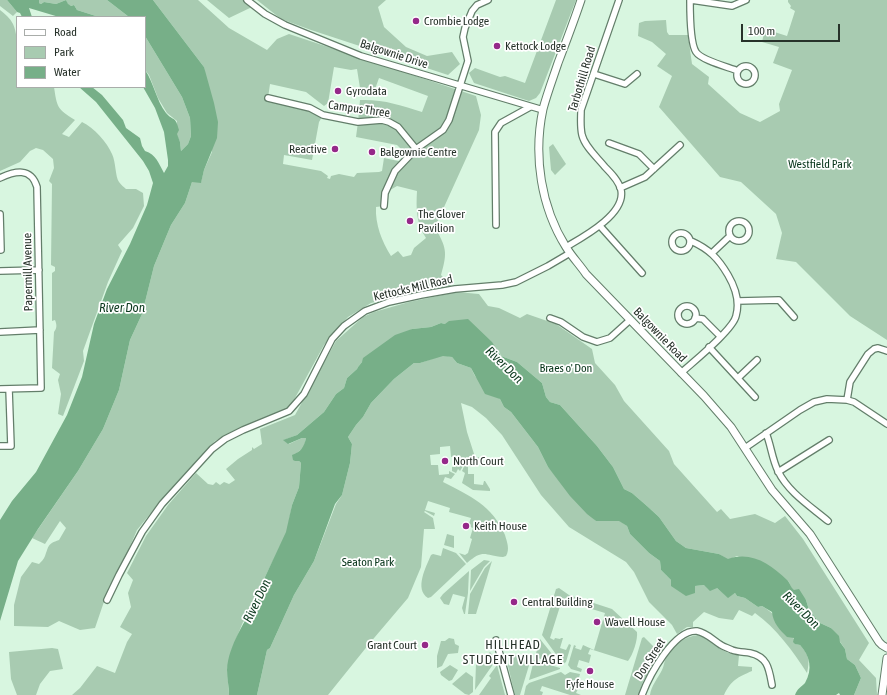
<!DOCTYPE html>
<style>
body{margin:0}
#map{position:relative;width:887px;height:695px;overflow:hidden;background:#d8f6e0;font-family:"Asap Condensed",sans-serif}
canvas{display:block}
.legend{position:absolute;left:16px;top:16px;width:130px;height:72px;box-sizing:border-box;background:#fff;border:1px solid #a9adaa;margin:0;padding:5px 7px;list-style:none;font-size:12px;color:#27322a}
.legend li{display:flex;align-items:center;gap:8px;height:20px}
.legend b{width:20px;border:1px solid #a9adaa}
.scale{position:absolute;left:741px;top:24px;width:99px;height:18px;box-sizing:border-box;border:2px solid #27322a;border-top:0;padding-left:5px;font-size:12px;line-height:14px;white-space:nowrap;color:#27322a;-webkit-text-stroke:3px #fff;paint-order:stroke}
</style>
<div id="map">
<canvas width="887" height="695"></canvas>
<ul class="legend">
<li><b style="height:5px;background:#fff"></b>Road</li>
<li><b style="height:11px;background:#a8cbb1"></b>Park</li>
<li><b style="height:11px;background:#77af88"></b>Water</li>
</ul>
<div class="scale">100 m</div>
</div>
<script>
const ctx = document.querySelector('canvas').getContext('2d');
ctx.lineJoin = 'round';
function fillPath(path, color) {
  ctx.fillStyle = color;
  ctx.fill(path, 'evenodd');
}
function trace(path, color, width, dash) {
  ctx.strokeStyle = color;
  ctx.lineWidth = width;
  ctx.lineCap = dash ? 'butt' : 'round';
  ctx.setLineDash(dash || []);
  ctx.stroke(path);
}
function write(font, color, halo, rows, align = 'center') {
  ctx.font = font + ' "Asap Condensed",sans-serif';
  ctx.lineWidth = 3.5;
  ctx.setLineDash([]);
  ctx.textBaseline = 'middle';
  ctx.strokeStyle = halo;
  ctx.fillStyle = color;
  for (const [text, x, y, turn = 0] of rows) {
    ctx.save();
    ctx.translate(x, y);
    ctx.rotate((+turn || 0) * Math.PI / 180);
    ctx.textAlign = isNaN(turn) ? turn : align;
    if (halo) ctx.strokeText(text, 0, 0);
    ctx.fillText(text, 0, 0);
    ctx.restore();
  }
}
fillPath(new Path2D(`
 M0,0H7L17,12L13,16L0,6Z
 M39,0H107L129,17H99L77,10L74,5L71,6L68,5L66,0L56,4L44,2L41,4L39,3Z
 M153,0H198L229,28L267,50L277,39L289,34L476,96L481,115L479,130L435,227C446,248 448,251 441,275L451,286L412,293L371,303L348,317L324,345L289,409L242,427L215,441L168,492L137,530L122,565L109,587L95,628L80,630L59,621L48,627L14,626V605L21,577L32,562L39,564C41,562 44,559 45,556C49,546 47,544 59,540L66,528L60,521L45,544L32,538L78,471L103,429L119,390L130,340L142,314L154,266L171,225L185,203L192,182H201L204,170L212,152L204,67ZM334,67L351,70L357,69L360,88L374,92L379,78L428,96L422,112C401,105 382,99 360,100L358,122L356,137L397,145L401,149L406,159L403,162L384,158L382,171L379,172L357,173L354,177L339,174L331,176L330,179L327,178L328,176L321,171L283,164L284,155L312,160L319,122L322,117L310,111L268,98L270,84L306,92L324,106L328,103ZM397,186L417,191C416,209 416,223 426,238L414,248L411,255L403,257L398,251L391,256C382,242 375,224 376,207L384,206L385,193Z
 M207,0H244L252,7L229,18Z
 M257,0H386L378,7L384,27L406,47L427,56L452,52L460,64L448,75L311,30L281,19Z
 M556,0H576L540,93L536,98L529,101L474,83L469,73L475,68L500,77L505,76L525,83Z
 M788,0H887V340L850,316L796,262L776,259L782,233L776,214L741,182L720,177L659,107L672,76L657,66L666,54L652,42L638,36L639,23L645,21L666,20L667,32L669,35H688L692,64L709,77L708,84L740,113L760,122L780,111L779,104L792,70L773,63L779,47L762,42L765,29L787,36L795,11L790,8L791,6L788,2Z
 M0,10C5,14 10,18 13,24C20,39 17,70 17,87H54C57,107 57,109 75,120L62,134L69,137L82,122C94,128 107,142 112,154C116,162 115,176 119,182C121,185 124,187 126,189H136L143,193L144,206L133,228L118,245L122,251L108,282L83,351L84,361L63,416L58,414L61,394L58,380L60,374L52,368L54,332C57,328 57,325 55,320L52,321V273L55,271V267L51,265L52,184L49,181L54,168L53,159L43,150L36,148L30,151L20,162L0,171Z
 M145,36L182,97L190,118L191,136L188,144L181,151L180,142L176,134L177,121L167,113L158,98L149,75L145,70Z
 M553,144L566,164L555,175L551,170L549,147Z
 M457,292L479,294L488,306L499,308L520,318L527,314L556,324L592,349L595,363L615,385L624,401L669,451L674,464L717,512L721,509L730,519L755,514L775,523L785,516L803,539L869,643L859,660L876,678L877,695H854L861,678L855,665L847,659L845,649L831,628L820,623L809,610L806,600L791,588L789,582L737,556L728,560L719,554L686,548L676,541L659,517L647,506L632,493L624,489L613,467L597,446L560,405L550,402L546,397L542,383L517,362L501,356L499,351L445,324L441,323L431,327L412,329L362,362L358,367L357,369L347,378L344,388L336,394L324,412L297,435L284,440L289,444L302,438H306L304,447L297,453L299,461L301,463L299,487L292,505L287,532L265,577L257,600L247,619L243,622L232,649L227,669L229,695H72L80,688L97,666L115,673L127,642L132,634L120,627L131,607L128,593L133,580L127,573L146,536L168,505L196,473L208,484L213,485L216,482L220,485L224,482L229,484L235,480L226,469L238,459L252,450V447L254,449L262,444L260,429L295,415L336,341L363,317L374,312L409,302Z
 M443,355L452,357L457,363L471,368L475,376L500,399L504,407L511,412L538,447L548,467L596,521H620L627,526L630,534L649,553L660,561L661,570L671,580L695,586L704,585L717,588L728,597L735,593L737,596L745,598L758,607L762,606C774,613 792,630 796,644L800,645C809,655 810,660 807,673C793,651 776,628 755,613L752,616L739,610L733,620L719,618L704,612L693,622V627H687L677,634L672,625L649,602L634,572L626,562L569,527L541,495L502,435L486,418L472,407L461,403L467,432L475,457L466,461L460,471L458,469L456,473L452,471V467L459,466L458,456L451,457L450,446L440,447V454L430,455L431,465H438L439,475L449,474V471L455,474L451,479L445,477L443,482C470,496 492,505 505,535C507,542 510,549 506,556L503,557C485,556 484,548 467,563L459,553L465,555L468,553L472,539L470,538L473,528L468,526L471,518L449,512L450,508L428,501L425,510L435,513L434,516L425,511L424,512L433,518L435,529H424L421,567L408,598L369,644L328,695H257L267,650L270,648L294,595L314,561L336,504L342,495L350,463L352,444L348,437L356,425L363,417L371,403L394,379L414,363H420Z
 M479,457L478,464H468V474H474V484L483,485L484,481H485L490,489V491L473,490L462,483L465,473L462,471L466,462Z
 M447,534L454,536V548L444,545Z
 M443,548L456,553L466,564L431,597L428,598C414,589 426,567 431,555L433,554L441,556Z
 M484,560L490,561L484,567L470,591L471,570Z
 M492,561L476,614H468L470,594L485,568Z
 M469,571L468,593L465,614H464L462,608L465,597L453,594L449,605L444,604L440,598L443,594Z
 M559,588L569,595L612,609L637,632C638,639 633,655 628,661L590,649L588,654L591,655L589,663L579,660L577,667L582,669L581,672L571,669L568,665L574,645L576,646L575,648L581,650L583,645L594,650L605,613L562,600L550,638L554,640L555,638L560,639L561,638H563L560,648L566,650L569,644L571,645L566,662L563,664L542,635L556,589Z
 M698,635C714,641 719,653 739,655L738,666L752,667V671C738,677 731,680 724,695H650C651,686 658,678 662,670C664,666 664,662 666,658C672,645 684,637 698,635Z
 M644,637L661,654L643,681L639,695H625L642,638Z
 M449,638L454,639L455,644L459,646L458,653L448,654L442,666L437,668V656L441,641H445Z
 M540,639L560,664L559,665L535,657Z
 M52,648L58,649L63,669L50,671L40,684L36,695H17L11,679L9,652Z
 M490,652L493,656L494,663L475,690L476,664Z
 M519,655L531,659L520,695H515L508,666L511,656Z
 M534,660L560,668V669L529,680Z
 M450,665L458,670L452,680L449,681L441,675L440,672Z
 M497,665L505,695H479L491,678L489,676Z
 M466,672L473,677V692L469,695L465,694L452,684Z
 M561,672L565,675L570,672L580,674L578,681L582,682L580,689H578L576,693L581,695H570L542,686L540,691L543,692L542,695H524L526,686L529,683Z`), '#a8cbb1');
fillPath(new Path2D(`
 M7,0H39V3L41,4L44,2L56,4L66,0L68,4L71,6L74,5L77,10L99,17H59L29,8L32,17H22L20,13L17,12Z
 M107,0H153L204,67L214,103L218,122L217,138L204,170L201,183L192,182L185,203L171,225L154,266L142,314L130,340L119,390L103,429L78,471L38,529L18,561L0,621V520L12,501L36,472L67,415L82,377L94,324L107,289L130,244L147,205L153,183L149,171L143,161L96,102L79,87H92L102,95L123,120L126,128L140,138L142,146L145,151C156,154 159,164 164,173L168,166V160L164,132L155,108L143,87H145V70C154,83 156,100 166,113C174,122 175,115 179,130L177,134L180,142L181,151L188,144L191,136L190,118L182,97L145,36V17H129Z
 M468,319L492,342L501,356L517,362L542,383L546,397L550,402L560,405L597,446L613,467L624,489L632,493L647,506L659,517L676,541L686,548L719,554L728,559C752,551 770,564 787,580C791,584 790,587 794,590L799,589L806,600L809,610L820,623L831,628L839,636L840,642L845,649L847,659L855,665L861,678L854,695H840L839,693L836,695H795C797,689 801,687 805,683C813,669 810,656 800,645L795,644L793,642L794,638L787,637C780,630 773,623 772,612L762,606L758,607L745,598L737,596L735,593L728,598L717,588L710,591L704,585L695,586V593L686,596L671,586V580L661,570L660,561L649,553L630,534L627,526L619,521H596L587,514L570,496L548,467L538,447L511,412L504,407L500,399L485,394L471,368L457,363L452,357L443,356L420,363H414L394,379L371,403L363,417L356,425L348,437L352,444L350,463L342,495L335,504L314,561L294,595L270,648L267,650L257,695H229C229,687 227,678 227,670C228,646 246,620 257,600L256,595L261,591L265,577L286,532L292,505L299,487L301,463L299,461H295L293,460L292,455C301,452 304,447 306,438H302L288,444L283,440L297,435L324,412L336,394L344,388L347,378L357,369L358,367L362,362L363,358L395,335L412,329L431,327L441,323L445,324L449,321Z`), '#77af88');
const minor = new Path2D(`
 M247,0L265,14L285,25L361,56L543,110
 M690,0C690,12 690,43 696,52C701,60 728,67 738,71
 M691,0L732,6L746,0
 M737 75a9 9 0 1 1 18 0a9 9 0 1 1-18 0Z
 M594,74L625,84L637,74
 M268,98L310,108L323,115L358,122L382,120L389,122L398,127L416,149
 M609,143L639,154L654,169
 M0,178C15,171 31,167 37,187L41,388L0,389
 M620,188L645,177L680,145
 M384,206L385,193L395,171L416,149L443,130L449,120L468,61L463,37L465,28L472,11L477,5L488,0
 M0,214L1,250H0
 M729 231a10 10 0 1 1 20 0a10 10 0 1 1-20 0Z
 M496,225L495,132L501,123L530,107
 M600,226L642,273
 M672 242a9 9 0 1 1 18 0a9 9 0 1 1-18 0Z
 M566,247C583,237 626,214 621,190C619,181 611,173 605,167C597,157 585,147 582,135C580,126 581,118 581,110L619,0
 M712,253L730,236
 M0,271L39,270
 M738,301L779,300L794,317
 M678 315a9 9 0 1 1 18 0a9 9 0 1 1-18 0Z
 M550,318L561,322L583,337L597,342L610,338L630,320
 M695,318L703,319L720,336
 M0,332L40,330
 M709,347L755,397
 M681,373C693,362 733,330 736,316C740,302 735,287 728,275C718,258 709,249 691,241
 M738,378L757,360
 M847,400L850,382L868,354L874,349L878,348L887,351
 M766,433C771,445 772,459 778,471C788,492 810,506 828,521
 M0,446H11L9,389
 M745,448L800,410L814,402L827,399L847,400L854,402L887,424
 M778,472L829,440
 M107,600L119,575L142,532L162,504L212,449L225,439L243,430L289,411L304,394L332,339L344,326L365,311L389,302L421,295L455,289L502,285L516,282L548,266L570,253
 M496,640L511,695
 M642,695C649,676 674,629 697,631C707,633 713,640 721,645C724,647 728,648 732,650C738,652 743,652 750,653C768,657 769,669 772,685`);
const tertiary = new Path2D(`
 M581,0C574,21 566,42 558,63C553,78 547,94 543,109C533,156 541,207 566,247C572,257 580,265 586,274L704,396L731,427L772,490L810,534L879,642L882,645L887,648
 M882,695L887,658`);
trace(minor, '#637e6a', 8);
trace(tertiary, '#637e6a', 9);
trace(minor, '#fff', 5.5);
trace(tertiary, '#fff', 7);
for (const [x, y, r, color] of [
 [416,21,4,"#952889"],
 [497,46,4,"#952889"],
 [338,91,4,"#952889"],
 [335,149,4,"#952889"],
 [372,152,4,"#952889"],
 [410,221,4,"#952889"],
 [445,461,4,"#952889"],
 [466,526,4,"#952889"],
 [514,602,4,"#952889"],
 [597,622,4,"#952889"],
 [425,645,4,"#952889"],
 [590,671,4,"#952889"]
]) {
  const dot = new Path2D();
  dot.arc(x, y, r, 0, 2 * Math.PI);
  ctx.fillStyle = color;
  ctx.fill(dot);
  trace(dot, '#fff', 1.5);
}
write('12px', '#27322a', '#fff', [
 ["Crombie Lodge",424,21],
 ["Kettock Lodge",505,46],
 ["Gyrodata",346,91],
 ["Reactive",327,149,"right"],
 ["Balgownie Centre",380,152],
 ["The Glover",418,214],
 ["Pavilion",418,228],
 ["North Court",453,461],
 ["Keith House",474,526],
 ["Central Building",522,602],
 ["Wavell House",605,622],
 ["Grant Court",417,645,"right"],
 ["Fyfe House",590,684,"center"]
], 'left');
write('12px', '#27322a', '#fff', [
 ["Balgownie Drive",394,54,18],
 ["Tarbothill Road",582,79,-73],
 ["Campus Three",359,109,8],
 ["Papermill Avenue",28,272,-91],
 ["Kettocks Mill Road",413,288,-13],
 ["Balgownie Road",660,335,46],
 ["Don Street",650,659,-57]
]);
write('12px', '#07351a', '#fff', [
 ["Westfield Park",820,164],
 ["Braes o' Don",566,368],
 ["Seaton Park",368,562]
]);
write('italic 13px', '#0d3a1f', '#fff', [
 ["River Don",122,308],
 ["River Don",504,365,44],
 ["River Don",257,601,-64],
 ["River Don",801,610,45]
]);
ctx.letterSpacing = '1px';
write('13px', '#27322a', '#fff', [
 ["HILLHEAD",513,645],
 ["STUDENT VILLAGE",513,660]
]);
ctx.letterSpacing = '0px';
</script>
